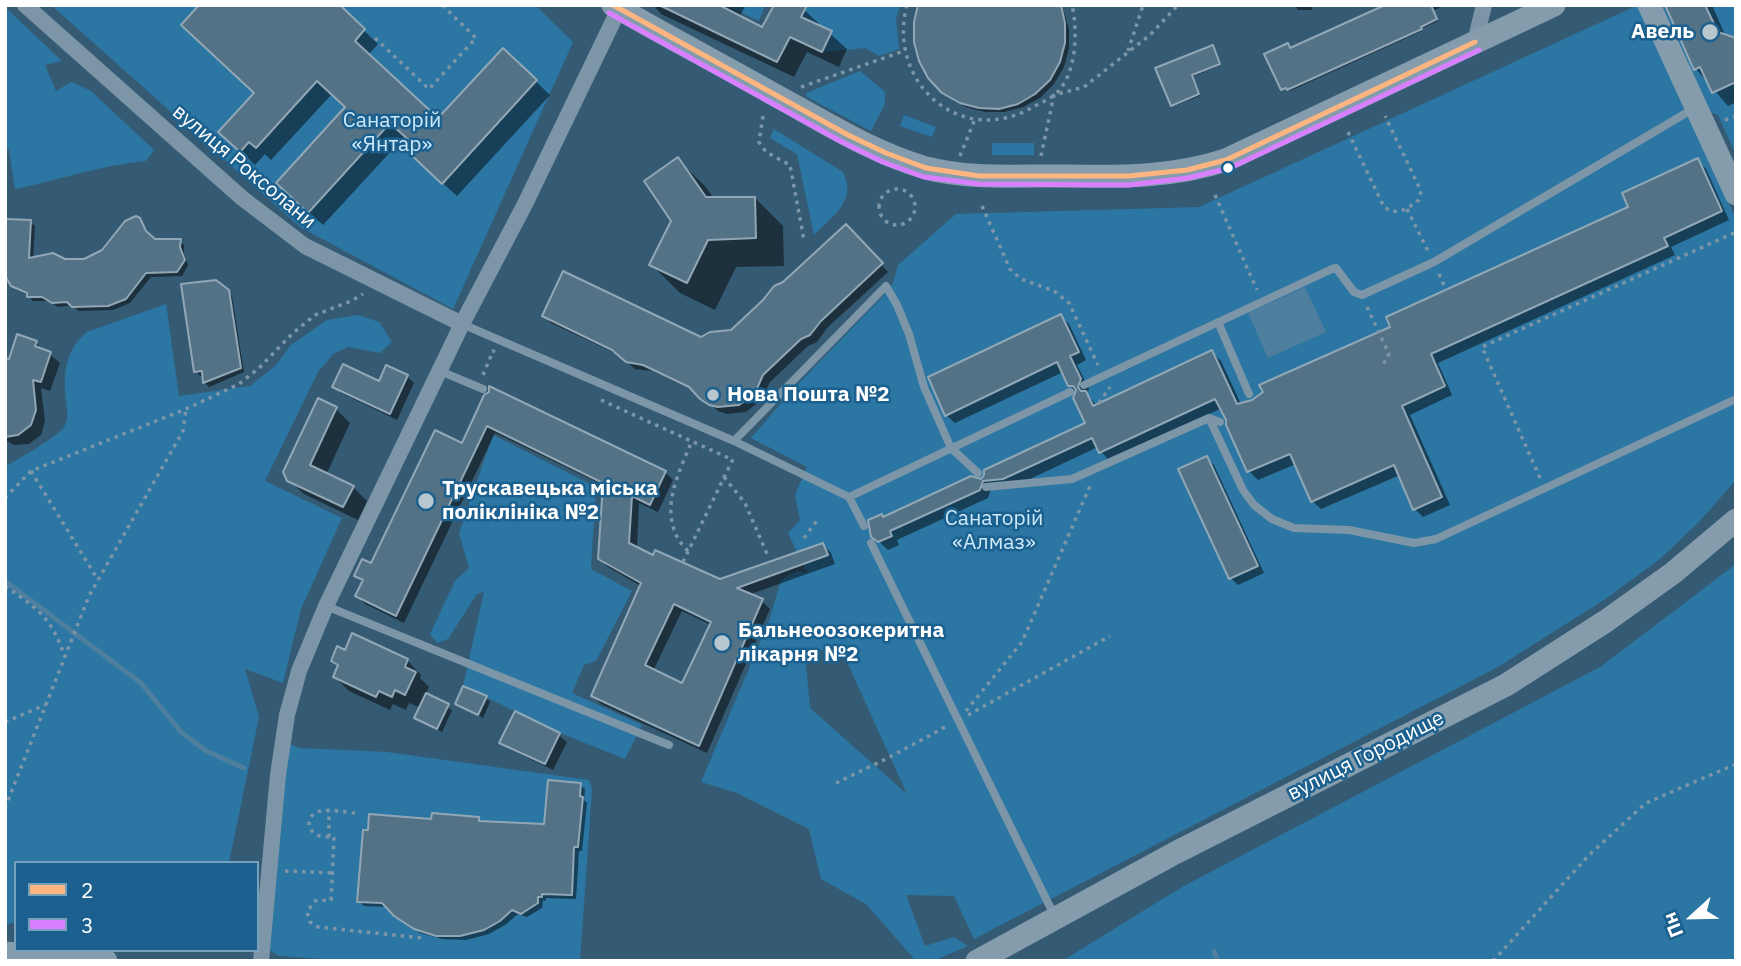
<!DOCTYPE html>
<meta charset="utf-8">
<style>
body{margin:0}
#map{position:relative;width:1741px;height:966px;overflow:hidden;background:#355b74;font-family:"IBM Plex Sans",sans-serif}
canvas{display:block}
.frame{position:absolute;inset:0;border:7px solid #fff;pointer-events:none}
.legend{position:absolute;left:14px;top:861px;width:245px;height:91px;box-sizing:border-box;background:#1b608e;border:2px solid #76a0bb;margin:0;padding:9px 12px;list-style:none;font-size:21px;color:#fff}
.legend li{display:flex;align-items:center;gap:14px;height:35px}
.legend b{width:35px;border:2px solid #76a0bb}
.north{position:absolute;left:1657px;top:882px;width:70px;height:70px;-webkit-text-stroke:5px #1b608e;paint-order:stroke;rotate:248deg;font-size:19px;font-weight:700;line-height:28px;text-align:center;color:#fff}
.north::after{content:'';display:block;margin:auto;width:24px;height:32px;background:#fff;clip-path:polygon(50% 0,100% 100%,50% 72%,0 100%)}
</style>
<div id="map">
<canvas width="1741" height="966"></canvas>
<div class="frame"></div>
<ul class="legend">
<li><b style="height:9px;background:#ffb580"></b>2</li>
<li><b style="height:9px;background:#d880ff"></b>3</li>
</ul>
<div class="north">Пн</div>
</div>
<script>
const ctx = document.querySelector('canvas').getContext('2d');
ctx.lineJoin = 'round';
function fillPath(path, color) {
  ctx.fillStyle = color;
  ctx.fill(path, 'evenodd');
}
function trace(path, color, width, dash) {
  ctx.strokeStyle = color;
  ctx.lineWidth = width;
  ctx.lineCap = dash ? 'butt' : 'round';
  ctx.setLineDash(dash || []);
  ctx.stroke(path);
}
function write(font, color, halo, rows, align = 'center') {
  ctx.font = font + ' "IBM Plex Sans",sans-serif';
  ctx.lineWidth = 5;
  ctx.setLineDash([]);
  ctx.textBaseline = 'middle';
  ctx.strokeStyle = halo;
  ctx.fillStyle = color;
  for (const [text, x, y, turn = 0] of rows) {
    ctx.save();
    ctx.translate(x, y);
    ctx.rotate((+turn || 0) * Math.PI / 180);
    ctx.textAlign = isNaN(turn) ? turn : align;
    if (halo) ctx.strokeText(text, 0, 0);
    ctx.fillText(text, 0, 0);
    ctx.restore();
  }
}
fillPath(new Path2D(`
 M51,5H535L573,42L453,309L300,227Z
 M725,5H765L759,21Z
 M803,5H901L896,18L899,49L879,56L865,48L822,52L792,33Z
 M1638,5L1736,219V480L1699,522L1660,559L1607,598L1498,667L974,939L954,896L906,895L925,946L954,937L968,946L933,961H916L866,904L821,879L809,829L737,793L701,782L769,621L781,580L797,571L807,573L788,533L800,520L795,495L807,467L751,438L796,386L884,295L893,283L898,265L956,214L1199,207ZM821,650L842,651L907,794L810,708L805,653Z
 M1660,5H1736V155L1718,115L1709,112Z
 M5,7L62,61L45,65L56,91L71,82L91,91L154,150L146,161C101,165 59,180 15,189L9,149L5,148Z
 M860,71L885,92V104L871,131L807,97L806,93Z
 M904,115L936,127L932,137L900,126Z
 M774,129L843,172C857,202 833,215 814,235L797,154L770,138Z
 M992,143H1034V155H992Z
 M166,304L179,396L250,386L276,365L291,345L327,320L358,315L379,322L392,342L380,353L348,347L333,354L318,372L265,481L342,518L301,609L283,683L245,669L259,717L229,863H16V922L5,925V467C17,459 58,437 64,427C69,418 67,411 66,401C63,374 65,350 87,332Z
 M493,435L596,487L591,569L632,591L596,661L584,665L572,693L642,725L625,759L560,733L463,686L484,592L477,594L448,639L437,643L430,634L455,581L469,568L459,533Z
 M1736,564V961H1062L1182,887L1600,667Z
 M285,742L300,748L387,752L589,780L592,789L580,961H355L279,956L271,951L265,937Z`), '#2b76a3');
fillPath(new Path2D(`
 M1305,287L1326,332L1268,358L1248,313Z`), '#4f7f9e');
fillPath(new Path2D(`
 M337,5L378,44L368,55L438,121L503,50L550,95L457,196L423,165L415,144L406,135L323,225L292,197L347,108L332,94L271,160L265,154L255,165L235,146Z
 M653,5H746L739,17L763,29L804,10L847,49L839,67L807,52L794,77L661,14Z
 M920,5H1062L1069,29V48L1064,67L1054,84L1040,98L1023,107L1004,112H985L966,107L949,97Z
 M1294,5H1312V10H1298Z
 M1411,5H1445L1433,11L1438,21L1421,29L1422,31L1290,91L1282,89L1290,50Z
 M1666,5H1712L1726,37L1736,40V102L1728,106L1696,69Z
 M1214,48L1221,65L1192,77L1200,96L1174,106L1158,69Z
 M678,160L706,187L714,199L755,198L783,226L784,266L736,267L715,310L680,293L652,265L673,220Z
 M1697,160L1706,169L1729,220L1671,247L1675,255L1438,363L1452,395L1410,415L1450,505L1423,517L1415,509L1400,475L1321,509L1312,501L1296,464L1258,480L1249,471L1222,408L1109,461L1098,447L1013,487L991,489L988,498L897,540L899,545L888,550L873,536L1088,424L1077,393L1069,385L1063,372L955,423L946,415L1060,316L1069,324L1086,360L1077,365L1089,389L1087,394L1097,406L1212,352L1221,361L1241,404L1253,401L1393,327L1630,208Z
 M139,219L154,241H180L184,245V253L188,265L182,276L151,277L130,303L113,310L78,311L73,305L58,307L48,301H33L28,295L17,290L10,280H5V221L30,222L35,226L33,259L85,261L104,252Z
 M846,226L888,272L827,328L817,342L808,346L770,382L761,400L746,412L727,414L718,411L699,393L652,371L635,369L621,356L551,323L544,316L702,339L732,332Z
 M227,291L232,296L244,372L209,387L205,383L204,375L200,376L196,371Z
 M36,343L60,363L50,391L41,388L45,421L41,435L29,444L14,445L5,440V359L10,361Z
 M407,376L414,383L397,420L341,393L334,386L379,383Z
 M486,396L665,472L673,480L658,512L639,503L637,549L720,581L823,545L831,553L835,564L748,595L762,601L770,609L707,753L601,704L593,696L641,586L608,567L600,559L605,486L495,433L404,623L365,604L357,596L364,583L356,575L372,566L463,446ZM682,611L711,625L682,685L653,671Z
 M319,400L336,409L350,423L326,475L353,487L367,501L358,520L304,494L289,480Z
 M1207,458L1214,465L1264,573L1238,585L1231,578L1180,470Z
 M346,652L407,660L421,675L420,678L429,687L425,695L452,710L442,732L416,718L421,708L409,703L406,710L393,704L390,710L349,691L335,677L339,667L333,661Z
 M486,698L490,702L483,718L457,704Z
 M515,713L559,735L567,742L553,770L509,749L502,742Z
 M580,785L585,789L584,800L587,803L582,851H579L576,899L546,898V901L543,900L542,908L527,917L518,914L505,925L489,934L466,940L442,939L420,933L401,921L388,907L364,906L359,901L433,821L478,819L482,823L545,826Z`), '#0007');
trace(new Path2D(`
 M5,581L141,683L181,732L206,751L244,768
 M1214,951L1218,961`), '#4f7f9e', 5);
const building = new Path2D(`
 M199,5H340L365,29L355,41L438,118L503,48L537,80L442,184L407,151L413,144L390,123L308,213L276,183L345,107L317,81L256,148L249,142L240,152L218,132L254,93L181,25Z
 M659,5H719L762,27L774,5H807L801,17L832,31L822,52L790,37L777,62Z
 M918,5H1061L1065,23V43L1060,62L1050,80L1035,94L1018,104L999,109L979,108L960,103L942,93L928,78L919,61L914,42V22Z
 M1385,5H1431L1437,19L1421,27L1422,29L1287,90L1286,88L1281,90L1264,54L1288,43L1290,48Z
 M1665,5H1705L1718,32L1736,38V82L1712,93L1700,67L1694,70Z
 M1213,45L1220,64L1192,75L1199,94L1171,106L1155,68Z
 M678,157L706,197H755L756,238L708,240L687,283L649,265L671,221L644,181Z
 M1698,158L1722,211L1664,238L1668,246L1431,354L1445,386L1402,406L1442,497L1413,510L1394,465L1311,502L1290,454L1247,472L1226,425V420L1215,399L1099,453L1092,438L1003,479L983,481L980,490L890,531L892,536L878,542L871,537L868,520L882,514L883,517L971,476L981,479L984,475V470L1085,423L1073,398L1076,390L1073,386H1068L1057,362L945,416L928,377L1061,314L1079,352L1070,356L1081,379L1078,387L1081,391H1086L1093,406L1212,350L1237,404L1252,400L1263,392L1259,385L1390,327L1386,317L1628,207L1622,193Z
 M136,216L140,218L146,231L155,239H181L180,247L185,260L177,272L146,273L126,299L108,306L72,307L67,302L52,303L42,297H27V293L11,286L5,276V219L31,220L29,258L53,253L65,259H84L102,250L125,221Z
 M846,224L883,263L821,321L810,335L801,339L763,375L755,393L739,405L718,407L709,405L700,399L689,387L643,365L626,362L612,350L542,316L563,271L701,337L710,332L731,330L763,300L774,286L783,282Z
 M216,280L229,290L241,368L203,383L202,371L194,372L181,284Z
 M17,334L37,341L35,346L51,352L41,382L33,380L36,410L31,425L18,435L5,437V358L9,359Z
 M343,364L379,381L386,365L408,375L390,414L332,387Z
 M489,386L666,471L650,505L632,496L629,543L653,555L655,550L720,579L823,543L828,555L737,588L763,599L699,746L591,696L641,583L598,559L603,483L487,426L396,616L355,596L363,580L354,576L362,559L371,563L435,430L462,443L484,395L489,392ZM674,604L711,622L682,683L645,665Z
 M318,398L337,407L310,465L354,486L343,507L287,481L283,472Z
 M1207,456L1258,566L1229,579L1178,469Z
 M352,633L408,659L405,667L416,672L405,695L395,690L392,697L379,691L376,697L333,677L338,665L331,661L337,646L345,650Z
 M463,686L487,696L478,715L455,704Z
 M426,693L449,704L437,729L414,718Z
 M515,711L560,733L545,764L499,743Z
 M548,780L581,783L580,796L583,797L578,847H574L572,895L542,894V897H538V903L521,914L512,910L500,921L484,930L460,936H436L414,929L394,916L382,903L357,902L363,830H368L369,814L431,819L432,813L479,817V821L544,824Z`);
fillPath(building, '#537285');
trace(building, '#91a7b5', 2);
trace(new Path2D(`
 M907,5C893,55 921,109 974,119C993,122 1014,118 1031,108C1038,104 1047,101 1054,95C1077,77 1078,31 1072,5
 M375,38L429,89L476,38L442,5
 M1128,51L1143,5
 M801,87L904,51
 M763,116L759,142L766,152L790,165L804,240
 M1725,120L1736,116
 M1348,132L1384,207C1397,216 1407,209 1419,200L1421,191L1385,116
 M960,156L975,119
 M1041,156L1054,95L1084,87L1150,35L1178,5
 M879 207a18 18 0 1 1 36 0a18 18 0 1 1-36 0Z
 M1215,195L1257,290
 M982,206L1010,269L1021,279L1054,291L1069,303L1098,365
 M1407,209L1428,251
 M1439,274L1446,290
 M1367,307L1389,354L1383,365
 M483,375L493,351L495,352
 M601,400L733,460
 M1099,403L1110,387
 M31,471L98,580
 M724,477L745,503L767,554
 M1540,478L1482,347L1736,232
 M5,498L31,471L186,409L239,384L259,368L293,333L315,315L351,301L363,294
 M804,538L818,519
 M688,551C655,519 677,476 692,441
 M683,562L733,459
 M5,586C39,610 51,617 65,657
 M966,711L1022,642L1090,486
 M968,715L1110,636
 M5,722L45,705
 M836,783L886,759L949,725
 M5,808L89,596L183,431L186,409
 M355,813C345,812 331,809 321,811C307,813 305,829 317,835C322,837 328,837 334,837L331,900L315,901L307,912L310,922L318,927L422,938
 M329,837V811
 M285,871L332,873
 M1493,961L1590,854L1646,803L1736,764`), '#7c96a7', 3.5, [3.5, 5]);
trace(new Path2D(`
 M1218,322L1249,394
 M462,324L734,441L886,286L897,305L909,334L924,387L951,448L978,473
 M440,371L483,389
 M1084,385L1332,269L1336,268L1354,292L1362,295L1434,262L1693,109
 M1209,418L1243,490L1254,505L1272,519L1294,528L1349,530L1414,543L1436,539L1736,399
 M734,441L849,497L1070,392
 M986,487L1072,479L1209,418L1220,422
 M849,497L864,526
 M871,543L1055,917
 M326,606L669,745`), '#7c96a7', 8);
trace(new Path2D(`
 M25,5L242,198L305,246L462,324
 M1475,42L1484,5
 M261,961L278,775L287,715L299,671L326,606L462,324L525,204L619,9`), '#7c96a7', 16);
trace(new Path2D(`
 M613,5C661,33 720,64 773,94C823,121 871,152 926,168C972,180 1022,175 1069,176C1123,177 1174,177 1226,160L1554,5
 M1649,5L1736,194
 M5,953L106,961
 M977,961L1175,853L1506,685L1606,621L1673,573L1736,520`), '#849cac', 23);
trace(new Path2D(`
 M613,5L848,135L886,153L926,168L979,176H1129L1187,170L1226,160L1475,42`), '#ffb580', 5);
trace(new Path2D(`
 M609,13L844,143L883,162L924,177L979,184L1129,185L1188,178L1230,168L1479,50`), '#d880ff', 5);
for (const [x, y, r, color] of [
 [1710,32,9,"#b8c6ce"],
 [1228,168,6,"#fff"],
 [713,395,7,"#b8c6ce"],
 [426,501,9,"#b8c6ce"],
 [722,643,9,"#b8c6ce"]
]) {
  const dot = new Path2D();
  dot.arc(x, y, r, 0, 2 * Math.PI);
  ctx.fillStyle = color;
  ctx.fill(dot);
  trace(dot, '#1b608e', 2.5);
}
write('bold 21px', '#fff', '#1b608e', [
 ["Авель",1694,32,"right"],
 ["Нова Пошта №2",727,395],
 ["Трускавецька міська",442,489],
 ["поліклініка №2",442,513],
 ["Бальнеоозокеритна",738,631],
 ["лікарня №2",738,655]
], 'left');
write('21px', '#cde9fa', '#1b608e', [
 ["Санаторій",392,121],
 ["«Янтар»",392,145],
 ["Санаторій",994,519],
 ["«Алмаз»",994,543]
]);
write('21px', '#fff', '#1b608e', [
 ["вулиця Роксолани",244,167,40],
 ["вулиця Городище",1366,756,-27]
]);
</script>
